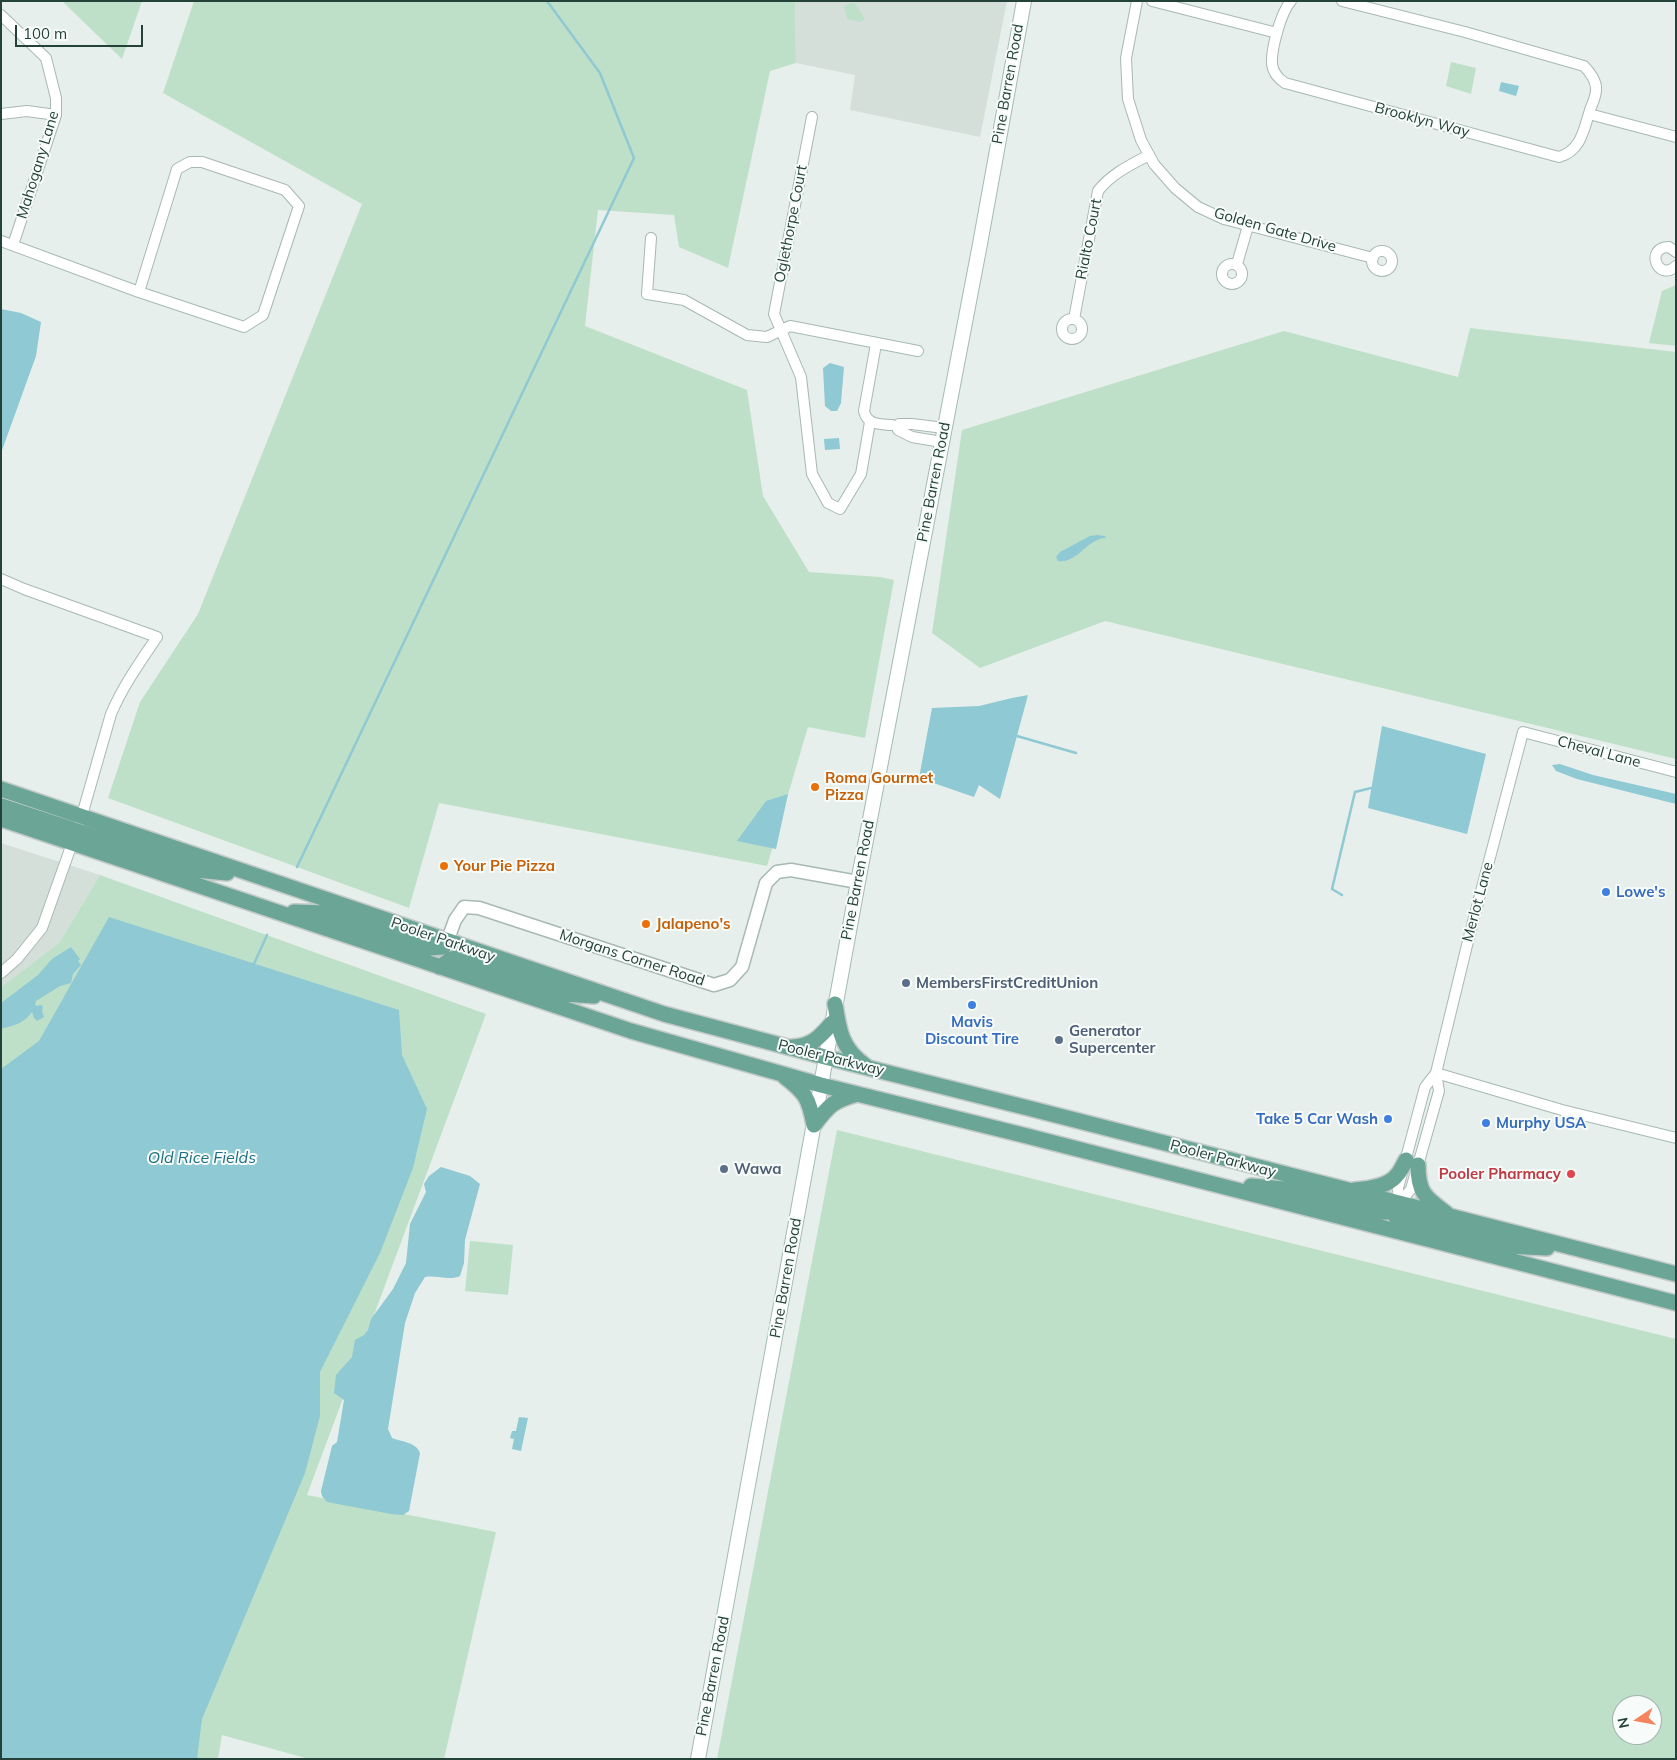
<!DOCTYPE html>
<style>
body{margin:0}
#map{position:relative;width:1677px;height:1760px;overflow:hidden;background:#e6efeb;font-family:Mulish,sans-serif}
canvas{display:block}
.frame{position:absolute;inset:0;border:2px solid #24423a;pointer-events:none}
.north{position:absolute;left:1612px;top:1695px;width:50px;height:50px;box-sizing:border-box;background:#f7fbf9;border:1px solid #a3b1ad;border-radius:50%;rotate:258deg;font-size:14px;font-weight:700;line-height:20px;text-align:center;color:#24423a}
.north::after{content:'';display:block;margin:auto;width:18px;height:22px;background:#f4845f;clip-path:polygon(50% 0,100% 100%,50% 72%,0 100%)}
.scale{position:absolute;left:15px;top:25px;width:128px;height:22px;box-sizing:border-box;border:2px solid #24423a;border-top:0;padding-left:6px;font-size:15px;line-height:18px;white-space:nowrap;color:#24423a;-webkit-text-stroke:4px #f7fbf9;paint-order:stroke}
</style>
<div id="map">
<canvas width="1677" height="1760"></canvas>
<div class="frame"></div>
<div class="north">N</div>
<div class="scale">100 m</div>
</div>
<script>
const ctx = document.querySelector('canvas').getContext('2d');
ctx.lineJoin = 'round';
function fillPath(path, color) {
  ctx.fillStyle = color;
  ctx.fill(path, 'evenodd');
}
function trace(path, color, width, dash) {
  ctx.strokeStyle = color;
  ctx.lineWidth = width;
  ctx.lineCap = dash ? 'butt' : 'round';
  ctx.setLineDash(dash || []);
  ctx.stroke(path);
}
function write(font, color, halo, rows, align = 'center') {
  ctx.font = font + ' Mulish,sans-serif';
  ctx.lineWidth = 4;
  ctx.setLineDash([]);
  ctx.textBaseline = 'middle';
  ctx.strokeStyle = halo;
  ctx.fillStyle = color;
  for (const [text, x, y, turn = 0] of rows) {
    ctx.save();
    ctx.translate(x, y);
    ctx.rotate((+turn || 0) * Math.PI / 180);
    ctx.textAlign = isNaN(turn) ? turn : align;
    if (halo) ctx.strokeText(text, 0, 0);
    ctx.fillText(text, 0, 0);
    ctx.restore();
  }
}
fillPath(new Path2D(`
 M795,1H1007L980,137L850,110L855,75L796,63Z
 M1,843L100,875L59,943L1,987Z`), '#d4dfda');
fillPath(new Path2D(`
 M64,1H142L122,59L64,3Z
 M194,1H795L796,63L770,71L728,268L679,247L674,215L598,210L585,326L747,390L763,496L809,572L880,577L894,580L865,738L808,727L767,866L439,803L409,908L108,798L140,702L198,614L362,204L163,93Z
 M850,3H855L865,19L860,22L847,19L844,7Z
 M1451,62L1476,68L1471,94L1446,86Z
 M1676,285V346L1649,343L1662,291Z
 M1470,328L1676,352V759L1105,621L980,668L932,633L962,430L1284,331L1458,377Z
 M100,875L486,1014L307,1495L496,1532L444,1759H309L222,1735L218,1759H1V987L59,943Z
 M837,1130L1676,1339V1759H717ZM1622,1705H1652V1735H1622Z
 M470,1241L513,1245L508,1295L465,1291Z`), '#bfe0c8');
fillPath(new Path2D(`
 M1501,82L1519,86L1516,96L1499,91Z
 M1,309L21,313L41,322L36,356L1,453Z
 M830,363L844,367L841,403L837,411H831L825,406L823,368Z
 M839,438L840,449L825,450L824,439Z
 M1098,535L1105,536L1106,538C1087,538 1078,564 1058,561L1056,557L1060,552L1090,536Z
 M1028,695L1000,799L979,785L974,797L919,778L932,708L979,706L1012,698Z
 M1382,726L1486,754L1467,834L1368,808Z
 M1560,764L1593,775L1676,794V804L1577,779L1556,771L1552,765Z
 M788,794L776,849L737,841L766,801Z
 M109,917L399,1010L402,1055L427,1109L413,1168L380,1253L320,1372V1416L305,1473L202,1719L197,1759H1V1069L39,1041Z
 M71,947L80,959L78,961L81,965L73,974L71,983L60,986L36,1001L35,1005L37,1006L41,1005L43,1007L42,1011L44,1017L37,1021L34,1018L32,1012C23,1024 15,1025 1,1029V1003L38,975L52,959Z
 M441,1167L470,1176L480,1184L465,1240L464,1263L460,1276C450,1281 437,1275 425,1277L415,1293L405,1323L388,1429L392,1438C402,1442 416,1442 420,1453L409,1511L403,1515L391,1514L327,1502L322,1496L321,1491L332,1446L337,1442L344,1400L334,1393L336,1375L352,1357L355,1340L364,1335L368,1330L371,1319L393,1289L406,1263L410,1224L426,1192L424,1184L429,1176Z
 M519,1417L528,1418L521,1451L512,1449L514,1439L510,1438L512,1431H516Z`), '#8ec9d4');
trace(new Path2D(`
 M1017,736L1076,753
 M297,867L634,158L600,73L547,1
 M1342,895L1332,889L1355,792L1371,788
 M253,966L267,935`), '#8ec9d4', 2.5);
const minor = new Path2D(`
 M1137,1L1126,58L1128,99L1141,140L1154,164L1175,188L1198,207L1224,219L1373,258
 M1152,1L1277,33
 M1291,1C1281,12 1271,49 1272,64C1273,73 1279,79 1285,83L1559,157C1581,151 1584,129 1590,110C1592,104 1596,97 1596,90C1597,82 1590,72 1584,66L1465,32L1342,1
 M1,15L46,58L56,98V115L13,245
 M1,114L27,111L56,115
 M1589,114L1676,137
 M812,117L774,314L801,377L812,474L828,503L840,509L861,474L870,422
 M651,238L647,294L684,300L747,335L767,337L790,326L918,351
 M1,241L139,292L244,327L263,315L299,206L285,190L202,162H190L177,169L139,292
 M1372 261a10 10 0 1 1 20 0a10 10 0 1 1-20 0Z
 M1676,252L1669,247C1644,247 1658,283 1676,266
 M1222 274a10 10 0 1 1 20 0a10 10 0 1 1-20 0Z
 M1237,264L1248,226
 M1074,319L1098,191C1111,174 1130,165 1149,155
 M1062 329a10 10 0 1 1 20 0a10 10 0 1 1-20 0Z
 M876,344L864,411C867,425 879,424 892,425
 M899,424H912L944,428
 M898,430L912,437L942,442
 M1,579L24,589L157,637C140,662 123,686 111,714L80,822
 M1,973L17,959L42,928L74,838
 M1436,1073L1562,1110L1676,1138
 M1399,1204L1411,1189L1418,1165L1439,1091L1436,1073L1469,937L1523,732L1676,772
 M1399,1205L1398,1188L1425,1087L1436,1073`);
const tertiary = new Path2D(`
 M447,942L455,920L464,907L479,908L714,985L730,980L742,967L766,883L777,872L791,870L858,882`);
const secondary = new Path2D(`
 M698,1759L858,882L980,244L1024,1`);
const primary = new Path2D(`
 M1,789L664,1014L825,1057L1032,1109L1676,1274
 M1,806L196,870L227,873
 M1,819L631,1031L821,1085L1023,1135L1676,1303
 M294,912L326,913L430,948L443,947L447,942
 M440,967L451,959L458,958L564,994L594,996
 M835,1004C839,1032 842,1049 866,1066
 M792,1047C811,1047 820,1037 832,1023
 M785,1077C806,1093 809,1099 814,1125
 M814,1125C829,1105 833,1101 857,1094
 M1418,1165C1418,1193 1425,1197 1446,1213
 M1251,1186L1295,1190L1380,1212H1388L1399,1204
 M1354,1190C1368,1189 1388,1187 1397,1175C1401,1171 1403,1165 1406,1160
 M1396,1217L1507,1246L1547,1248`);
trace(minor, '#a8b8b2', 12);
trace(tertiary, '#a8b8b2', 15);
trace(secondary, '#a4bbb3', 16);
trace(primary, '#c2cac8', 18);
trace(minor, '#fff', 10);
trace(tertiary, '#fff', 12);
trace(secondary, '#fff', 14);
trace(primary, '#6aa596', 15);
for (const [x, y, r, color] of [
 [815,787,5,"#e8710a"],
 [444,866,5,"#e8710a"],
 [1606,892,5,"#3f7fe0"],
 [646,924,5,"#e8710a"],
 [906,983,5,"#5c6f8a"],
 [972,1005,5,"#3f7fe0"],
 [1059,1040,5,"#5c6f8a"],
 [1388,1119,5,"#3f7fe0"],
 [1486,1123,5,"#3f7fe0"],
 [724,1169,5,"#5c6f8a"],
 [1571,1174,5,"#e0444e"]
]) {
  const dot = new Path2D();
  dot.arc(x, y, r, 0, 2 * Math.PI);
  ctx.fillStyle = color;
  ctx.fill(dot);
  trace(dot, '#f7fbf9', 2);
}
write('15px', '#24423a', '#f7fbf9', [
 ["Pine Barren Road",1008,84,-80],
 ["Brooklyn Way",1422,120,15],
 ["Mahogany Lane",38,165,-73],
 ["Oglethorpe Court",791,224,-79],
 ["Golden Gate Drive",1275,230,16],
 ["Rialto Court",1089,239,-79],
 ["Pine Barren Road",934,482,-79],
 ["Cheval Lane",1599,752,15],
 ["Pine Barren Road",858,880,-79],
 ["Merlot Lane",1478,902,-75],
 ["Pooler Parkway",443,940,19],
 ["Morgans Corner Road",632,958,18],
 ["Pooler Parkway",831,1058,14],
 ["Pooler Parkway",1223,1159,15],
 ["Pine Barren Road",786,1278,-80],
 ["Pine Barren Road",713,1676,-79]
]);
write('bold 15px', '#c56008', '#f7fbf9', [
 ["Roma Gourmet",825,778],
 ["Pizza",825,795],
 ["Your Pie Pizza",454,866],
 ["Jalapeno's",656,924]
], 'left');
write('bold 15px', '#366cbe', '#f7fbf9', [
 ["Lowe's",1616,892],
 ["Mavis",972,1022,"center"],
 ["Discount Tire",972,1039,"center"],
 ["Take 5 Car Wash",1378,1119,"right"],
 ["Murphy USA",1496,1123]
], 'left');
write('bold 15px', '#4e5e75', '#f7fbf9', [
 ["MembersFirstCreditUnion",916,983],
 ["Generator",1069,1031],
 ["Supercenter",1069,1048],
 ["Wawa",734,1169]
], 'left');
write('bold 15px', '#be3a42', '#f7fbf9', [
 ["Pooler Pharmacy",1561,1174]
], 'right');
write('italic 16px', '#1c6f80', '#f7fbf9', [
 ["Old Rice Fields",202,1158]
]);
</script>
